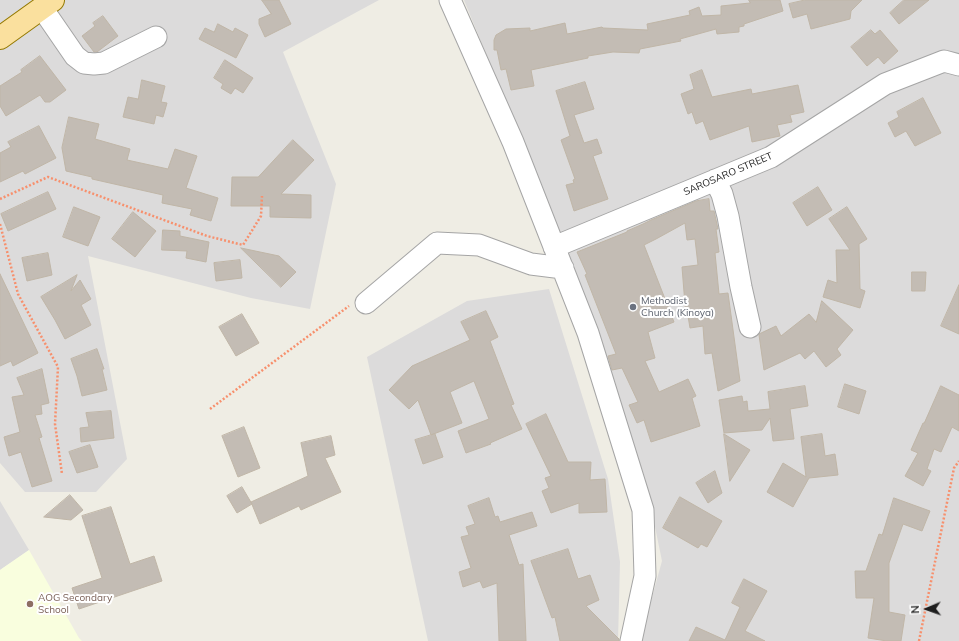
<!DOCTYPE html>
<style>
body{margin:0}
#map{position:relative;width:959px;height:641px;overflow:hidden;background:#efede4;font-family:Mulish,sans-serif}
canvas{display:block}
.north{position:absolute;left:907px;top:589px;width:40px;height:40px;-webkit-text-stroke:3px #fff;paint-order:stroke;rotate:268deg;font-size:11px;font-weight:700;line-height:16px;text-align:center;color:#1e1e1e}
.north::after{content:'';display:block;margin:auto;width:14px;height:18px;background:#1e1e1e;clip-path:polygon(50% 0,100% 100%,50% 72%,0 100%)}
</style>
<div id="map">
<canvas width="959" height="641"></canvas>
<div class="north">N</div>
</div>
<script>
const ctx = document.querySelector('canvas').getContext('2d');
ctx.lineJoin = 'round';
function fillPath(path, color) {
  ctx.fillStyle = color;
  ctx.fill(path, 'evenodd');
}
function trace(path, color, width, dash) {
  ctx.strokeStyle = color;
  ctx.lineWidth = width;
  ctx.lineCap = dash ? 'butt' : 'round';
  ctx.setLineDash(dash || []);
  ctx.stroke(path);
}
function write(font, color, halo, rows, align = 'center') {
  ctx.font = font + ' Mulish,sans-serif';
  ctx.lineWidth = 4;
  ctx.setLineDash([]);
  ctx.textBaseline = 'middle';
  ctx.strokeStyle = halo;
  ctx.fillStyle = color;
  for (const [text, x, y, turn = 0] of rows) {
    ctx.save();
    ctx.translate(x, y);
    ctx.rotate((+turn || 0) * Math.PI / 180);
    ctx.textAlign = isNaN(turn) ? turn : align;
    if (halo) ctx.strokeText(text, 0, 0);
    ctx.fillText(text, 0, 0);
    ctx.restore();
  }
}
fillPath(new Path2D(`
 M0,0H379L283,52L336,184L310,309L251,298L88,256L127,459L96,492H25L0,463Z
 M464,0H959V641H640L662,561L645,478L586,311L503,96Z
 M549,289L608,479L620,562L618,641H428L367,357L467,301Z
 M0,501L29,550L0,570Z`), '#dcdbdb');
fillPath(new Path2D(`
 M29,550L79,638L82,641H0V570Z`), '#f9fede');
const building = new Path2D(`
 M262,0H279L291,24L265,37L259,24V19L271,14Z
 M749,0H780L783,11L744,24V26L739,27V32L717,34L716,29L680,39L681,41L640,49L639,53L613,52L588,56V58L531,70L534,86L511,90L506,69L501,70L497,50H494V40L496,35L506,29L530,28V31L565,23L567,34L602,27L603,28L648,30L647,24L690,15L689,11L699,7L702,16L721,15V6L750,3Z
 M805,0H862L851,11L850,19L811,29L807,14L793,18L789,4Z
 M904,0H929L899,24L890,13Z
 M103,16L118,36L97,52H94L82,36L95,26L93,23Z
 M218,24L233,32L235,28L248,35L236,58L199,39L205,28L214,32Z
 M871,30L875,34L880,30L898,51L884,64L878,57L867,66L851,47Z
 M40,56L66,90L50,102H45L40,95L6,116L0,106V86L22,72L21,70Z
 M225,60L253,78L243,93L235,88L231,94L221,88L223,84L214,78Z
 M702,70L712,97L751,89L752,94L798,85L804,112L790,115L792,122L777,125L780,136L752,142L749,126L710,140L703,121L696,124L692,112L688,114L681,94L694,89L690,75Z
 M142,80L165,86L161,102L167,103L163,117L156,115L154,124L123,117L128,97L138,99Z
 M585,82L594,109L574,115L584,143L597,139L602,153L593,156L608,199L574,211L566,185L574,183L573,180L575,179L561,140L570,136L556,91Z
 M923,98L941,133L915,146L906,131L895,137L888,123L899,117L897,112Z
 M69,117L99,124L95,139L130,149L127,160L168,169L175,149L197,156L186,188L218,198L211,221L190,215L192,209L162,203L163,195L92,179V177L66,171L62,148Z
 M39,126L56,158L25,174L23,171L0,182V153L11,147L8,142Z
 M293,140L314,160L281,194L311,195V218L270,217V206H231L232,177H258Z
 M818,187L832,210L807,226L793,203Z
 M48,192L56,209L8,231L1,214Z
 M709,199L710,211H714L718,229H716L719,252L715,253L719,294L728,293L740,381L718,391L712,353L705,354L703,326L690,328L688,316L686,317L682,267L698,265L695,239L687,240L685,223L656,239L644,245L674,322L648,332L655,358L645,361L659,392L688,379L696,396L692,398L700,426L651,442L644,420L637,423L629,405L638,402L622,368L612,370L608,356L616,354L585,275L587,274L577,252L627,232V231L643,224L651,220L696,201Z
 M74,207L100,217L88,246L63,237Z
 M847,207L867,239L859,244L860,289L865,291L860,308L823,297L828,280L837,283L836,250H850L829,219Z
 M133,212L156,231L135,257L112,239Z
 M163,230L180,231V236L209,242L206,262L186,258L187,251L162,250Z
 M241,248L279,256L296,272L281,287Z
 M48,253L52,275L27,281L22,258Z
 M240,260L242,278L216,281L214,263Z
 M912,272H926L925,291H912Z
 M0,274L38,353L13,366L11,361L0,366Z
 M77,275L71,291L80,280L91,299L81,305L91,325L65,339L55,320L41,297Z
 M959,285V334L941,326Z
 M822,301L853,330L837,349L841,355L826,367L814,351L805,359L800,353L764,370L759,335V334L776,326L781,336L809,314L816,322Z
 M486,311L498,337L490,341L514,404L511,405L522,429L490,443L491,444L466,453L458,431L489,419L474,381L450,392L462,423L431,435L418,400L409,409L389,390L412,366L470,340L461,322Z
 M242,314L259,343L236,356L219,327Z
 M97,349L104,369H102L107,390L82,396L77,376L71,359Z
 M42,369L49,403L41,405L42,414L35,415L42,437L39,438L52,481L32,487L21,452L9,456L4,437L20,432L12,397L24,395L17,378Z
 M845,384L866,391L859,414L838,407Z
 M805,386L808,406L790,409L794,439L773,441L770,418L762,430L724,433L719,400L742,396L743,402L747,401L748,411L770,409L768,392Z
 M941,386L959,395V431L952,427L941,452L934,449L927,469L931,471L923,486L905,476L918,453L911,450L923,423H924Z
 M111,411L114,438L81,442L80,428L89,427L86,413Z
 M546,414L568,462H591L590,480L605,479L607,512L579,513V503L551,513L542,491L549,488L545,478L551,476L526,424Z
 M244,427L260,468L238,477L222,436Z
 M435,434L443,457L423,464L415,440Z
 M724,434L750,450L730,481Z
 M822,434L825,456L835,454L838,475L809,478L793,507L767,492L783,463L806,477L801,437Z
 M331,436L335,455L325,458L341,492L301,510L299,506L260,524L251,502L308,476L301,443Z
 M90,445L98,467L77,473L69,452Z
 M715,471L722,493L708,503L696,483Z
 M242,487L252,504L237,513L227,496Z
 M70,495L83,510L71,520L44,517Z
 M680,497L722,521L707,547L701,544L698,548L663,528Z
 M489,498L495,517L498,516L500,522L532,512L537,526L509,535L519,565L523,564L526,641H499L497,583L483,588L480,581L463,587L459,572L471,568L461,537L469,535L466,527L475,524L468,506Z
 M894,498L930,511L922,531L903,524L889,563V612L905,615L901,641H887L868,638L874,598H856L855,571H866L879,534L882,535Z
 M111,507L130,564L154,556L162,581L79,609L72,588L102,578L82,516Z
 M568,549L578,579L590,575L599,600L586,606L619,639V641H560L555,617L552,618L531,561Z
 M744,579L767,591L745,631L765,641H689L696,627L725,640L740,607L732,603Z`);
fillPath(building, '#c3bcb4');
trace(building, '#c0b6a7', 1);
const minor = new Path2D(`
 M450,0L513,142L588,333L643,510L645,576L631,641
 M42,8L75,56L84,63L94,64L104,63L156,37
 M715,180L722,194L728,216L741,287L750,327
 M554,247L771,157L885,84L944,61L959,65
 M366,303L437,243L479,245L531,264L563,268`);
const major = new Path2D(`
 M0,38L53,0`);
trace(minor, '#a5a5a5', 23);
trace(major, '#957a03', 24);
trace(new Path2D(`
 M0,199L48,177L207,236L243,245L261,216L262,196
 M0,224L18,294L58,367L55,424L62,474
 M210,409L349,306
 M919,641L954,468L959,461`), '#f7906d', 2.5, [2, 2]);
trace(minor, '#fff', 21);
trace(major, '#fae09e', 22);
for (const [x, y, r, color] of [
 [633,307,4,"#6b7280"],
 [30,604,4,"#8d6e63"]
]) {
  const dot = new Path2D();
  dot.arc(x, y, r, 0, 2 * Math.PI);
  ctx.fillStyle = color;
  ctx.fill(dot);
  trace(dot, '#fff', 1.5);
}
write('10px', '#1e1e1e', '#fff', [
 ["SAROSARO STREET",728,174,-23]
]);
write('10px', '#5b616d', '#fff', [
 ["Methodist",641,301],
 ["Church (Kinoya)",641,313]
], 'left');
write('10px', '#785e54', '#fff', [
 ["AOG Secondary",38,598],
 ["School",38,610]
], 'left');
</script>
